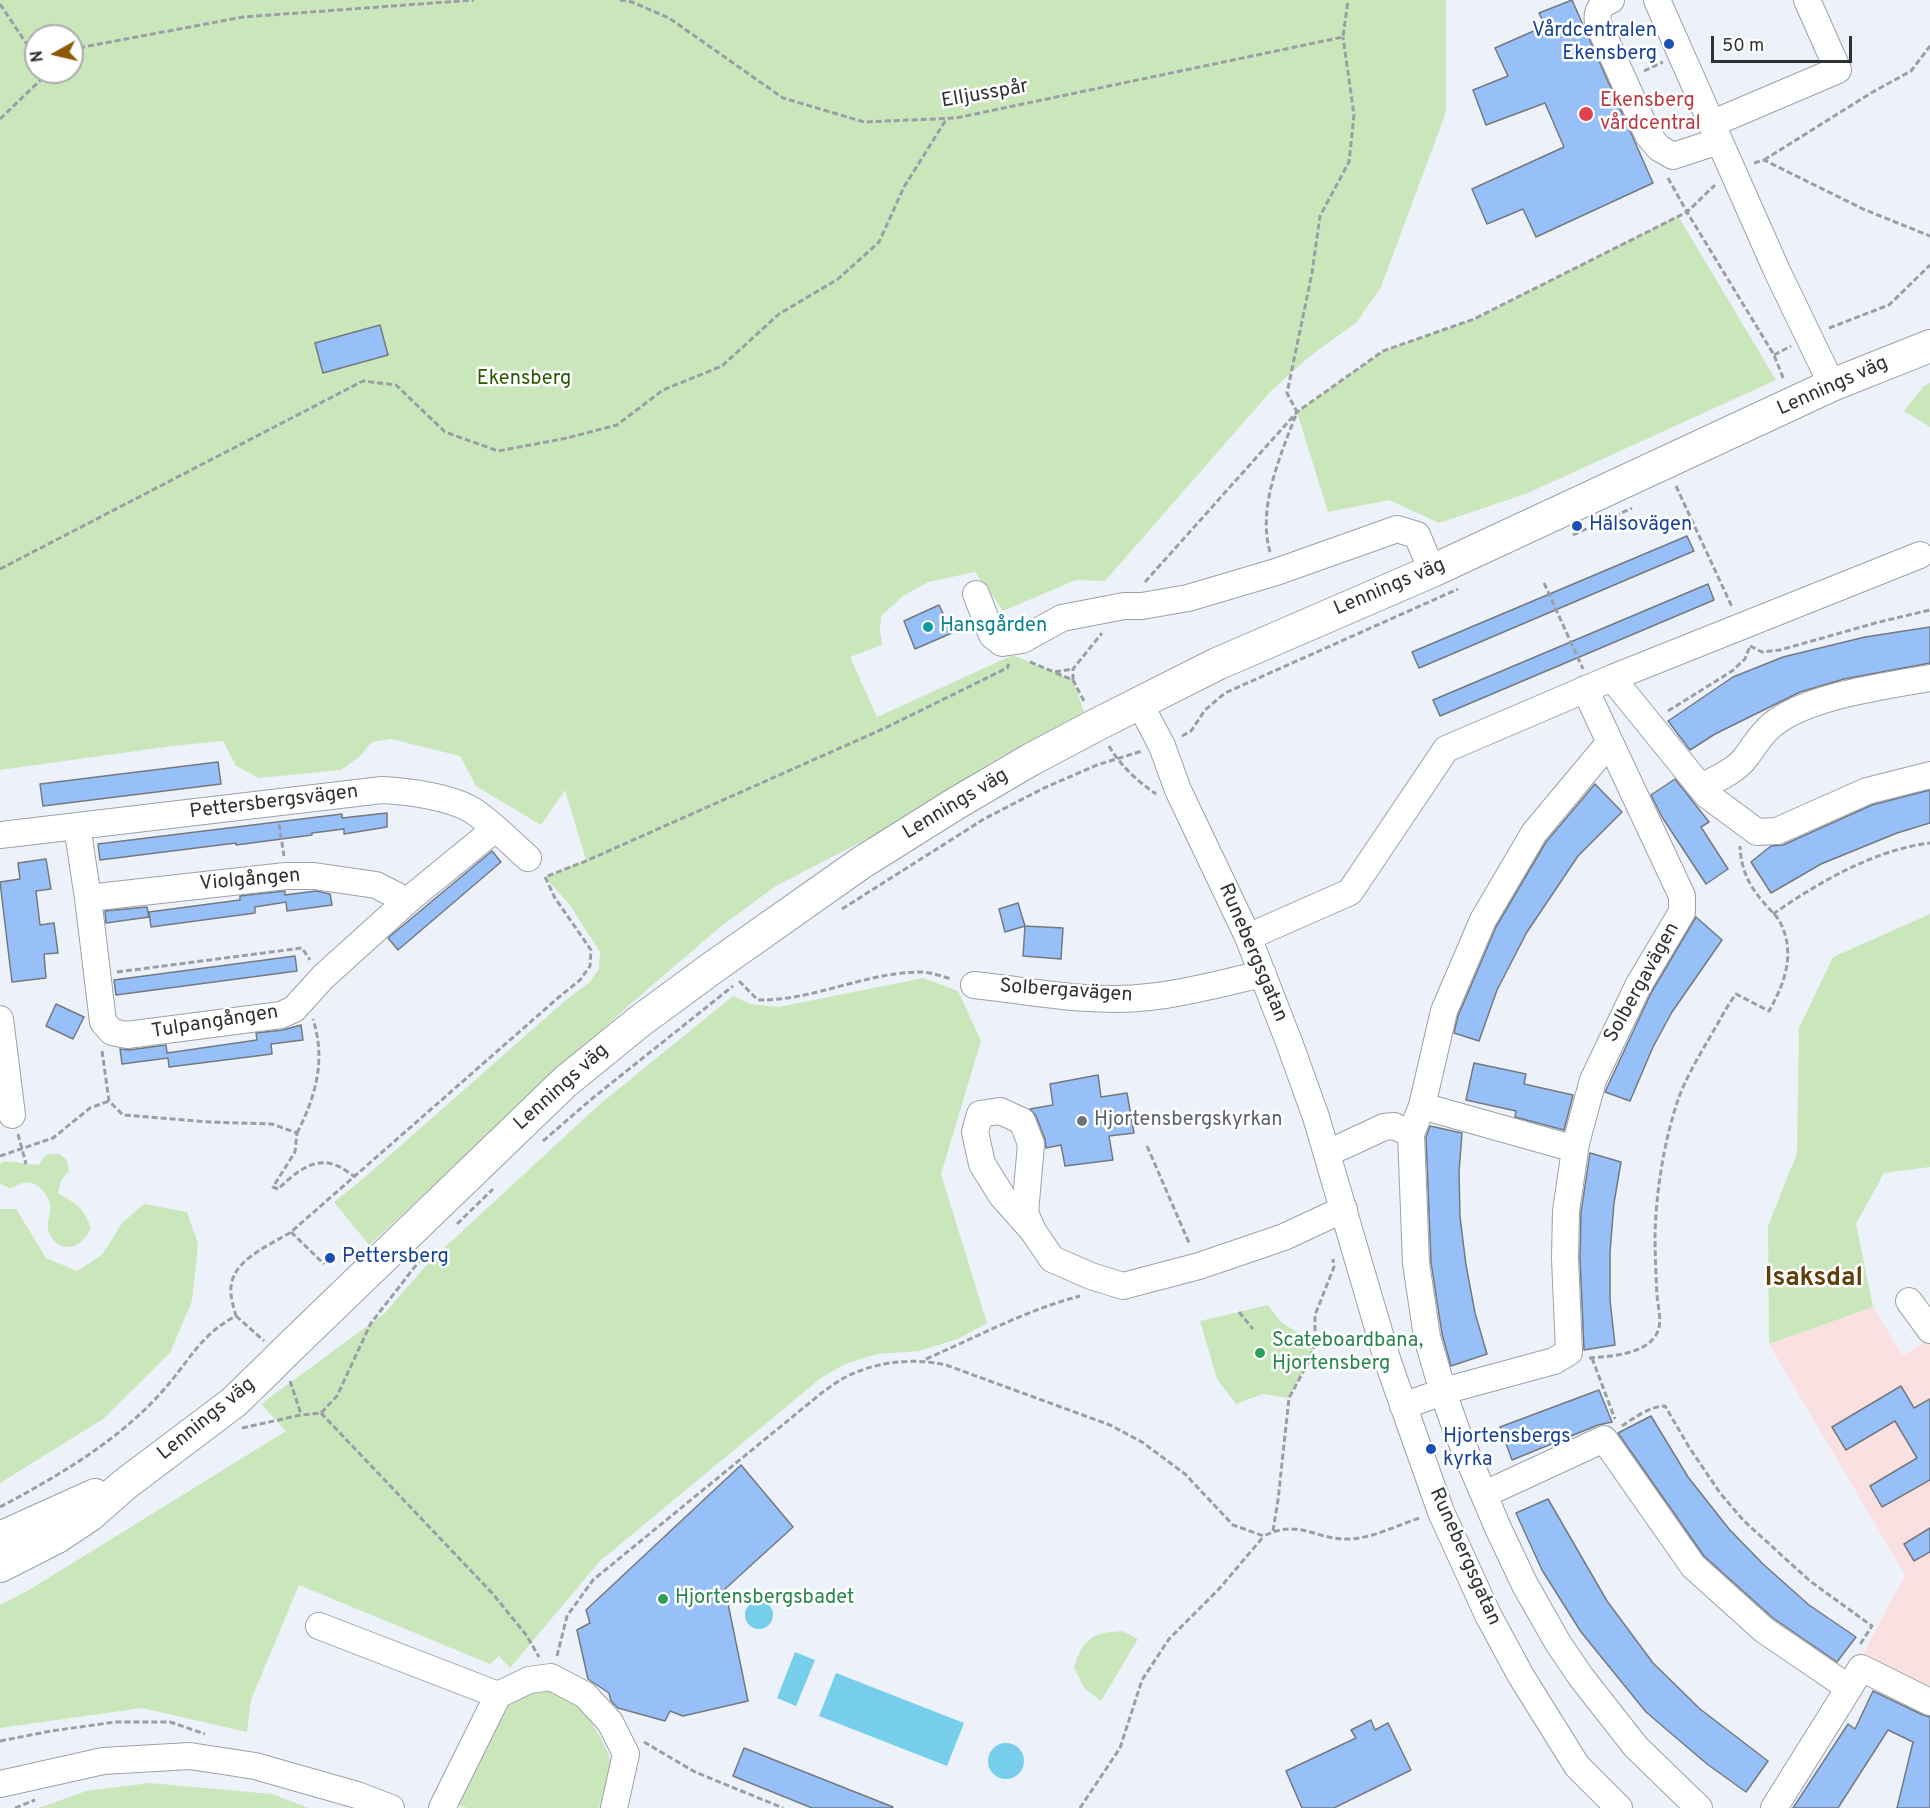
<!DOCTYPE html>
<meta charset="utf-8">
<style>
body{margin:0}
#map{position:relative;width:1930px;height:1808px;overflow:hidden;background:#edf2fa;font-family:Overpass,sans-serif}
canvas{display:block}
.north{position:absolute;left:24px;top:24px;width:60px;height:60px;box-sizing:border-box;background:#fff;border:2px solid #acadad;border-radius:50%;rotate:262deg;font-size:16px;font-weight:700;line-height:24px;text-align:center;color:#2f3133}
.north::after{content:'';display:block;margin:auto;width:21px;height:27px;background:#8c5905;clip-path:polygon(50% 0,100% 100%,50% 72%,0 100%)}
.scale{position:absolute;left:1711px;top:36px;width:141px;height:27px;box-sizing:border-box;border:3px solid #2f3133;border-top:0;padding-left:8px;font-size:18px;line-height:21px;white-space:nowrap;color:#2f3133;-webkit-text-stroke:4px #fff;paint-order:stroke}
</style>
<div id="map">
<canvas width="1930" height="1808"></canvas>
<div class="north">N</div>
<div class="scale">50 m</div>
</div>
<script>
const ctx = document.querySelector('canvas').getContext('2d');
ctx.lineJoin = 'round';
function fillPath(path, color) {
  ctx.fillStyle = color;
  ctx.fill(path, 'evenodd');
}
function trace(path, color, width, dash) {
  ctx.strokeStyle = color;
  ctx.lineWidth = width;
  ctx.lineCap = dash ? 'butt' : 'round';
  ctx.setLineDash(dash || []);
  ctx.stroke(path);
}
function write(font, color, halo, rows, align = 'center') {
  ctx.font = font + ' Overpass,sans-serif';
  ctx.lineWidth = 5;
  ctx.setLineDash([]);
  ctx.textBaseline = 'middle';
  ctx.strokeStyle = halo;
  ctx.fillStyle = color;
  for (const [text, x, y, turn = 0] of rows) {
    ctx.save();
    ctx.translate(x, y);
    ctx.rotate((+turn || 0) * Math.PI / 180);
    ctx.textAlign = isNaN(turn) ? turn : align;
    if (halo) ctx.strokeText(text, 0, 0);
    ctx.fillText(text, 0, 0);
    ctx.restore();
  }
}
fillPath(new Path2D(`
 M1873,1307L1903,1356L1930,1338V1687L1863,1654L1905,1575L1769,1344Z`), '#fbe0e2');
fillPath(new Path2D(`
 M0,0H1446V112L1381,287L1357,322L1309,357L1271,391L1105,581L1076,580L1003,611L975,572L928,582L903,596L881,616L880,631L882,645L850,657L877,717L1013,655L1073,680L1084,712L1000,757L892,826L776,886L720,927L628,1006L369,1245L334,1202L364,1178L567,999L589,983L599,969L600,952L569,904L545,877L586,860L565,790L541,825L476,786L460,756L391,739L372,742L360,756L341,770L259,778L236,766L223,741L172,746L0,770ZM36,36H72V72H36Z
 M1678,216L1776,380L1528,493L1439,523L1389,500L1328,512L1297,412L1383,351L1474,319Z
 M1930,383V427L1904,411L1924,386Z
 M1930,914V1167L1884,1173L1856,1224L1873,1307L1769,1344L1768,1226L1797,1153L1799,1028L1833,957Z
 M923,978L958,991L981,1041L941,1174L987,1323L958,1339L919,1351L877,1354L845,1364L821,1378L600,1561L510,1668L499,1656L490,1664L299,1585L251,1700L247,1732L142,1708L0,1728V1605L29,1590L286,1431L261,1404L385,1313L430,1261L600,1104L733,996L750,1004L778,1007Z
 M49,1154H59L67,1160L69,1171L61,1181L58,1193C77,1205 83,1206 91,1228C83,1248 60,1256 49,1233C45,1223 52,1214 50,1205C48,1193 36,1180 23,1183C19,1184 14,1187 10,1188L0,1184V1165L2,1162C17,1160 27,1166 40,1164L44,1157Z
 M144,1204L187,1212L198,1244L192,1301L170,1353L103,1419L0,1483V1209H16L46,1258L77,1271L102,1255L122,1223Z
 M1268,1305L1281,1322L1315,1344L1308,1363L1289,1398L1263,1394L1236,1404L1217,1379L1200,1321Z
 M1122,1631L1138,1639L1101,1701L1084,1688L1074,1667C1084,1638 1091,1633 1122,1631Z
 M536,1680L583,1708L599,1735L609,1755L611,1767L599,1808H467L459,1805L508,1686Z
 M150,1783L272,1794L309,1808H39L86,1791Z`), '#c9e7bb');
fillPath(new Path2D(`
 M745 1615a14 14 0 1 1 28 0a14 14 0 1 1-28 0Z
 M795,1652L815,1660L796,1706L777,1698Z
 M836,1673L964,1723L947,1766L819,1716Z
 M988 1761a18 18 0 1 1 36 0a18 18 0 1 1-36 0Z`), '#76ceea');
const building = new Path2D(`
 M1572,0L1653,183L1536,237L1523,209L1487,224L1472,189L1564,147L1545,103L1486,125L1473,90L1508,76L1495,48L1545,26L1539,13Z
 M380,325L388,355L323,373L315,343Z
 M1687,536L1694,551L1419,668L1412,652Z
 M1708,584L1714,600L1440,716L1433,700Z
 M939,605L952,633L915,649L904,621Z
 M1930,627V663L1844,679L1800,692L1715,734L1690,750L1668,721L1733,677L1783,657L1865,637Z
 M218,762L221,784L43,806L40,784Z
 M1675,779L1709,822L1701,827L1728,869L1706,884L1662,817L1651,795Z
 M1595,784L1622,812L1578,856L1527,932L1497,990L1479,1041L1454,1033L1458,1016L1496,927L1546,842Z
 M1930,790V823L1897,833L1821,864L1771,893L1751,862L1771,846L1783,845L1872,805Z
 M387,813V827L344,834V829L312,833V835L236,845V843L100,860L98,844L342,814V818Z
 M492,851L501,862L398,950L388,938Z
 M46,859L51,889L36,891L40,925L54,923L58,953L44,954L46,978L12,982L0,882L20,879L18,863Z
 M285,891V895L316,891L330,894L332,905L287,911L286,902L255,907V913L151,927L149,912L240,900V896Z
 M1018,903L1025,926L1005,932L999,909Z
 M147,907L149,917L106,923L105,911Z
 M1696,917L1722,940L1672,1012L1653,1047L1630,1101L1605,1092L1651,993Z
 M1025,926L1063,928L1061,959L1023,956Z
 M295,956L297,971L116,995L114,980Z
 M56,1004L84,1017L73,1039L46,1026Z
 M301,1025L303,1040L271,1044L272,1054L169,1067L168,1058L122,1064L120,1049L129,1050L166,1045L167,1053L257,1040L256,1033L283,1030Z
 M1474,1063L1526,1074L1524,1084L1573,1095L1564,1130L1515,1117L1516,1111L1466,1100Z
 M1098,1075L1101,1097L1127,1093L1134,1133L1109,1136L1113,1160L1065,1166L1061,1145L1046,1148L1045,1139L1036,1116L1030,1109L1053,1105L1050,1084Z
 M1430,1126L1462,1133L1459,1172L1460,1217L1466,1265L1475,1313L1487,1354L1451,1366L1442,1334L1431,1262L1426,1137Z
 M1590,1153L1621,1162L1614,1203L1610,1252V1300L1615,1345L1584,1350L1580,1258L1581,1212Z
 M1901,1386L1914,1408L1930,1399V1480L1882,1507L1870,1486L1917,1458L1895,1421L1846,1450L1832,1427Z
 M1599,1390L1612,1422L1598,1425L1512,1460L1500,1427Z
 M1651,1416L1688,1477L1729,1529L1763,1564L1809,1605L1856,1637L1837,1662L1773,1618L1704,1556L1618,1433Z
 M741,1465L793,1527L725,1589L748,1701L683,1716L670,1711L665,1721L618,1708L611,1701L609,1693L588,1679L577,1630L590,1623L586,1610Z
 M1548,1499L1607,1601L1653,1663L1700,1709L1768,1761L1746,1792L1707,1764L1646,1712L1581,1632L1542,1570L1516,1513Z
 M1930,1528V1552L1914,1561L1904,1544Z
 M1873,1691L1923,1715L1930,1717V1808H1897L1913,1742L1888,1730L1838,1808H1793L1848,1724L1855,1729Z
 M1371,1720L1375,1730L1388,1723L1411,1770L1334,1808H1302L1286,1771L1356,1738L1351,1730Z
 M744,1748L893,1807L892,1808H812L733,1776Z`);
fillPath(building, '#97c0f9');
trace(building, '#74797f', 1.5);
const minor = new Path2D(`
 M1611,0C1600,5 1596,11 1598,23L1648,135L1659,148L1673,156L1719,141
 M1657,0L1777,271L1832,385
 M1711,124L1838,70L1807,0
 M976,594L992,635L1002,643L1022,640L1062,618L1124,606H1142L1188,598L1276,572L1397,529L1417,535L1432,571
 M1612,678L1707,795L1757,832L1777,831L1867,791L1930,775
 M1140,704L1162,746L1178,790L1248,937L1289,1042L1316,1117L1388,1362L1441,1512L1488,1615L1521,1676L1577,1766L1619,1808
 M1610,742L1534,833L1483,920L1444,1011L1422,1106L1411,1134L1416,1263L1427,1337L1443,1392L1456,1429L1498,1528L1525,1585L1558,1643L1581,1677L1636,1747L1699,1808
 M1701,787C1716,779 1736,771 1746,757C1755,745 1761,734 1772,725C1807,696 1885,686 1930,678
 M77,826L88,898L103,1022L112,1032L127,1035L281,1015L294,1009L323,977L407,901L495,829
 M0,835L382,790C407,791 450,797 472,810C492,823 510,842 528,858
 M88,898L286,876H314L376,885L407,901
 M1248,937L1350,892L1446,749L1612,678L1920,555
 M974,985C1032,991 1092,1004 1149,997C1188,993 1225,982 1263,974
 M0,1019L12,1115
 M1422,1106L1575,1149
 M1341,1147L1384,1127L1394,1126L1411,1134
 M1033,1231L1002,1196L982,1164L975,1132L980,1114L1000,1111L1022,1121L1031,1144L1025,1213L1033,1231L1052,1259L1091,1276L1123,1286L1199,1266L1284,1237L1344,1209
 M1909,1301L1930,1330
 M1403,1406L1451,1389L1554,1361L1569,1352L1565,1258L1566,1211L1576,1143L1593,1080L1638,986L1682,912V896L1585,689
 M1485,1494L1604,1439L1693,1566L1764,1630L1849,1688L1774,1808
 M319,1626L498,1695
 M1849,1688L1861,1668L1930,1702
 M0,1784L103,1761L190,1756L255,1766L357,1795L391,1808
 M442,1808L498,1695L529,1680L551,1677L585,1695L610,1722L626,1754L614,1808`);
const major = new Path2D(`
 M285,1352L565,1082L640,1021L712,968L861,863L955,804L1030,760L1096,725L1217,664L1432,571L1832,385L1930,346
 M0,1538L95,1495
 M0,1566L57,1537L90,1515L124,1485L234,1402L269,1368`);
trace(minor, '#9ca1a8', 28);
trace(major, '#9ca1a8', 34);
trace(new Path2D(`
 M620,0L632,2L669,18L783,98L864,122L956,118L1343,37L1348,0
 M0,4L32,52L36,54
 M72,53L78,48L243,17L474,0
 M1644,71L1663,62
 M0,119L49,72
 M1764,160L1871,93L1911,71L1930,46
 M1754,163L1764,160L1863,209L1930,236
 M1668,178L1687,212L1774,355L1784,380
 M1829,328L1889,305L1930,265
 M1774,355L1791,346
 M1676,486L1732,607
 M1573,535L1632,508
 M1270,552C1257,507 1281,454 1297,412L1287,393L1312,273L1320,216L1349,162L1354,115L1343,37
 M0,569L363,381L396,385L445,432L498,451L567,438L617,425L663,390L722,366L779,314L838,279L879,242L904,187L947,118
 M1145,582L1297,412L1383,351L1474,319L1687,212L1715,185
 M1544,583L1583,669
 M1750,646L1762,652L1780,650L1879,622L1930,610
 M1030,662L1054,672L1073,669
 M1056,673L1073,680L1085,703
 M1073,680V669L1102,633
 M1668,711L1732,671L1745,659L1750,646
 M1182,736L1191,731L1205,710L1225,693L1458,589
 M1109,746C1120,765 1137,781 1156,794
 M279,824L284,856
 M842,909L984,819L1044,788L1097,765L1142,751
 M1773,914C1819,882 1874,850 1930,843
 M117,972L302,948L310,960
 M739,981L758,1000C813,1001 866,972 921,972C931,972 943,977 952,979
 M102,1051L109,1101L123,1115L210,1122L272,1124L297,1133L295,1152L273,1187L278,1189C293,1175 313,1156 335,1165C342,1167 349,1173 355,1177
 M297,1133C316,1096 326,1060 313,1019
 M18,1134L26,1164
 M543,1141L594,1097L733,986
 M1147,1146L1190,1245
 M0,1156L53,1138L90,1108L109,1101
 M457,1224L493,1189
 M291,1232L324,1264
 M1239,1312L1253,1329
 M236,1316L264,1341
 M1589,1358C1611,1356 1648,1355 1658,1331C1662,1320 1658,1307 1657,1295C1656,1276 1655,1256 1655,1236C1656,1191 1664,1140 1679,1097C1687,1076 1699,1056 1710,1037C1719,1022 1726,1007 1736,994L1769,1011C1785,983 1796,953 1780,922C1777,916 1770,910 1765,904C1749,886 1741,870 1740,846
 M1592,1358L1615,1419
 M926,1359C977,1337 1026,1310 1080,1296
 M290,1381L301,1414
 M321,1413L493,1594L527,1636L539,1657
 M1622,1426C1634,1418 1650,1406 1665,1406L1689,1447L1720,1493L1744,1521L1810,1581L1872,1626L1859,1646
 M242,1428L301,1415L321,1413L337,1396L371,1323L424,1255
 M0,1507C58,1476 115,1443 160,1394C187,1365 199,1335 236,1316C234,1308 231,1300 231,1293C228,1261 269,1246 291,1232L559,997L580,980L590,966L591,950L555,898L545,877L586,861L885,728L1007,668L1009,664
 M1273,1531L1278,1500L1289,1398L1308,1363L1315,1344V1315L1334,1267L1333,1259
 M557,1656L567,1616L593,1580L824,1391C833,1385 842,1378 852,1374C881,1361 915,1358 946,1365L1110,1425L1142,1442L1185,1474L1233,1525L1264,1536C1299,1518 1315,1540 1349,1539C1374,1538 1397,1525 1420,1518
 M0,1741L51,1731L115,1722H170L205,1734
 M644,1742L695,1772L783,1808
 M15,1808L35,1800
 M1080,1808L1120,1748L1142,1680L1169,1639L1219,1589L1264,1536`), '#9b9ea4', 3, [6, 3]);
trace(minor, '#fff', 26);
trace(major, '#fff', 32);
const majorBridge = new Path2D(`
 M269,1368L285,1352`);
trace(majorBridge, '#9ca1a8', 34, []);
trace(majorBridge, '#fff', 32);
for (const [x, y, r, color] of [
 [1669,44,6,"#1a4fb4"],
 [1586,114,8,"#e0444e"],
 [1577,526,6,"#1a4fb4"],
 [928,627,6,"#0f9aa8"],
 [1082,1121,6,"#6b7280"],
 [330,1258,6,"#1a4fb4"],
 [1260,1353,6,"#2e9e5b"],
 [1431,1449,6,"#1a4fb4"],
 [663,1599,6,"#2e9e5b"]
]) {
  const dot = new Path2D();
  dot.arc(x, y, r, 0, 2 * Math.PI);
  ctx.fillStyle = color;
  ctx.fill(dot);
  trace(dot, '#fff', 2);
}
write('20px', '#164399', '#fff', [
 ["Vårdcentralen",1657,32,"right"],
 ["Ekensberg",1657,55,"right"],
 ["Hälsovägen",1589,526],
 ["Pettersberg",342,1258],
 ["Hjortensbergs",1443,1438],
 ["kyrka",1443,1461]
], 'left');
write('20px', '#2f3133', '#fff', [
 ["Elljusspår",985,95,-10],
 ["Lennings väg",1833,387,-24],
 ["Lennings väg",1390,588,-23],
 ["Pettersbergsvägen",274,803,-7],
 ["Lennings väg",956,805,-31],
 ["Violgången",250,881,-5],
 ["Runebergsgatan",1252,953,67],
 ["Solbergavägen",1643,983,-61],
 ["Solbergavägen",1066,992,4],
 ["Tulpangången",215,1023,-9],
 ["Lennings väg",562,1088,-42],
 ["Lennings väg",207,1420,-39],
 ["Runebergsgatan",1464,1557,66]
]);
write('20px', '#be3a42', '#fff', [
 ["Ekensberg",1600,102],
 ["vårdcentral",1600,125]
], 'left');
write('20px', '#295900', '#fff', [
 ["Ekensberg",524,380]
]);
write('20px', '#0d838f', '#fff', [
 ["Hansgården",940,627]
], 'left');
write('20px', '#5b616d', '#fff', [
 ["Hjortensbergskyrkan",1094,1121]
], 'left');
write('20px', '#27864d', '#fff', [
 ["Scateboardbana,",1272,1342],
 ["Hjortensberg",1272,1365],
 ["Hjortensbergsbadet",675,1599]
], 'left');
write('bold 26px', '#623f0a', '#fff', [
 ["Isaksdal",1814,1280]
]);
</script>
